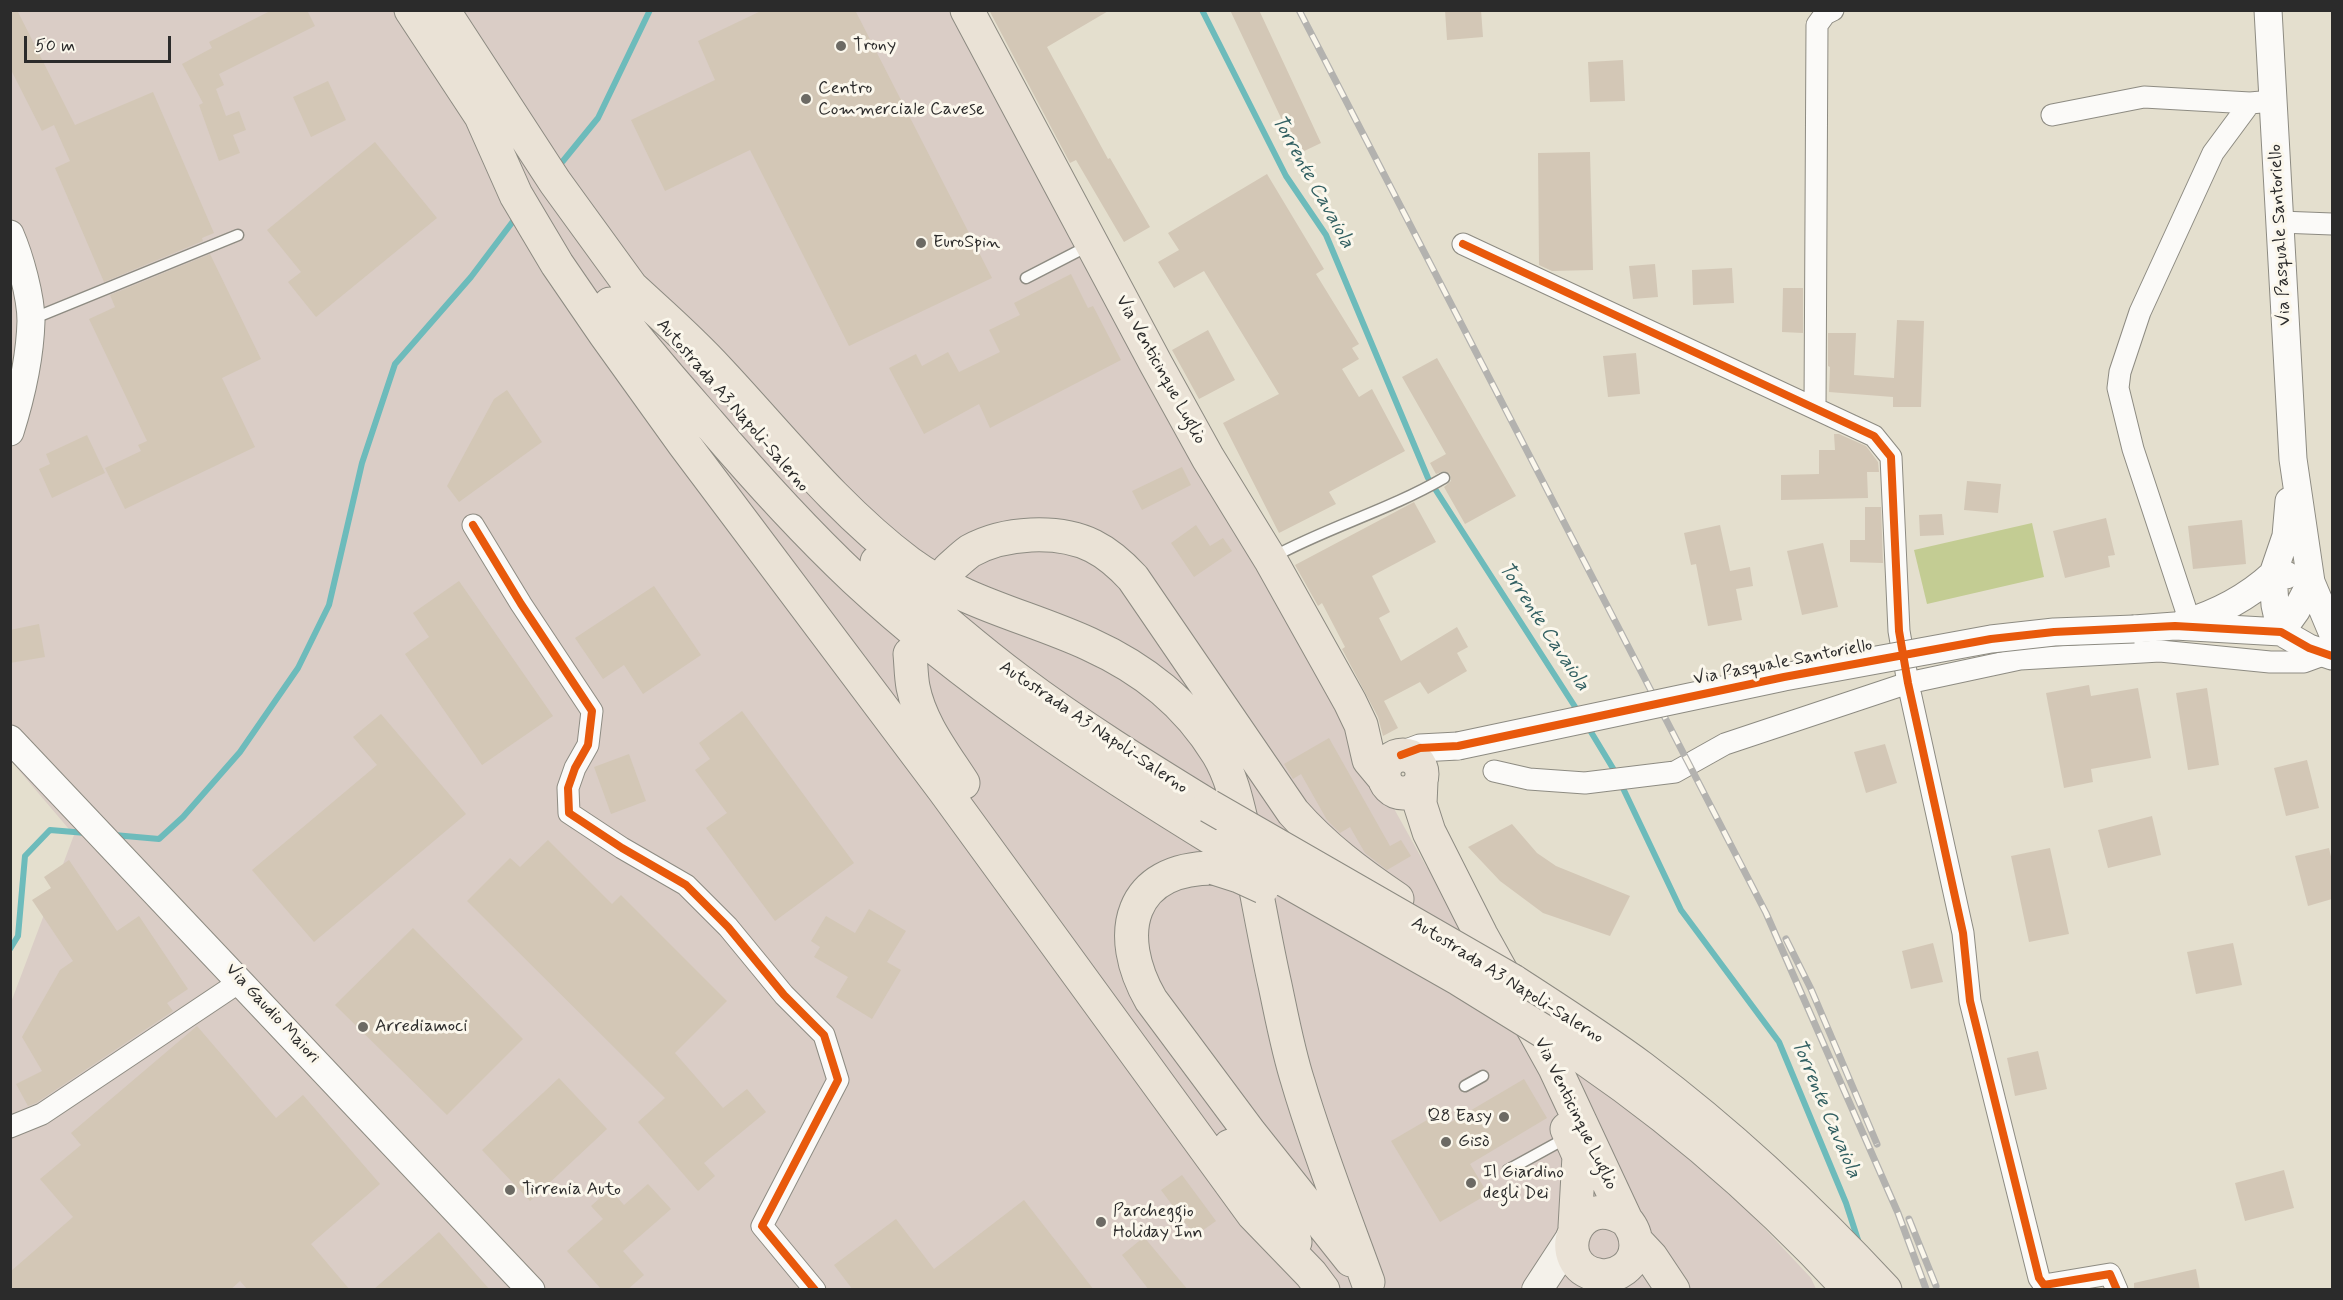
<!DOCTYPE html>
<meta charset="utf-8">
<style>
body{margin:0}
#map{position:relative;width:2343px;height:1300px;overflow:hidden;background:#e4dfce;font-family:Mynerve,sans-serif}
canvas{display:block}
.frame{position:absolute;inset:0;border:12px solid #2b2b2b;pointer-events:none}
.scale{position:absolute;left:24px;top:36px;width:147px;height:27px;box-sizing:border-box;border:3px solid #2b2b2b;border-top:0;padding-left:8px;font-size:18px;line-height:21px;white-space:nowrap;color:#2b2b2b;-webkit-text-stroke:4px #fbf7ec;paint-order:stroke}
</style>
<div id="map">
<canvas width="2343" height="1300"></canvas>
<div class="frame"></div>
<div class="scale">50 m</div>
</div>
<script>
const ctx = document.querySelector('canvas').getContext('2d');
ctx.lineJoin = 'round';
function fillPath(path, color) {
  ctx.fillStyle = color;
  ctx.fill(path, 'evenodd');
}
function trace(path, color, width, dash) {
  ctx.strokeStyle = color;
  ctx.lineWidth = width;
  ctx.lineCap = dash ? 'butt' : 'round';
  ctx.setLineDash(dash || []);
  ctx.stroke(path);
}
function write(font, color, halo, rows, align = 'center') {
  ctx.font = font + ' Mynerve,sans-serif';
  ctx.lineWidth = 6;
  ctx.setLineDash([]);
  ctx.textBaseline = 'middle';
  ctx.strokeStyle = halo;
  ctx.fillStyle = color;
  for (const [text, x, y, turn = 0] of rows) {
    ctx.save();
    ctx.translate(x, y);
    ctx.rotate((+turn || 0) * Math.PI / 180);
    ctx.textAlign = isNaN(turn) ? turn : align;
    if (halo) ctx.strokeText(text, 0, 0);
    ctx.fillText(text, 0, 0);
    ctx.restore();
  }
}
fillPath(new Path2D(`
 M11,11H949L1426,866L1811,1278L1816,1289H11L10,1005L74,835L11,761Z`), '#dacdc6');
fillPath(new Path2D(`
 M2032,523L2044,577L1927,604L1914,550Z`), '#c3cc93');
trace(new Path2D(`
 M1202,10L1286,176L1326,235L1428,478L1579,713
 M563,161L598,118L650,10
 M1588,727L1617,775
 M1621,784L1681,910L1779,1042L1846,1203L1859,1243
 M114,835L159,839L183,817L240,752L298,668L329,605L362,463L395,364L471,277L514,220
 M10,949L18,936L25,856L50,830L86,833`), '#6dbbbb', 6);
fillPath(new Path2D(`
 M10,10H17L75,125L153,92L214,233L202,238L203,241L104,282L55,168L70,161L54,125L42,131L10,68Z
 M272,10H307L315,26L219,74L224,85L216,89L226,116L239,111L246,130L233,135L240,153L219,161L199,105L203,103L182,64L212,48L209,42Z
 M763,10H855L992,278L849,346L750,150L665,191L631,120L715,80L698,41Z
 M989,10H1110L1047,47L1108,159L1110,158L1150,227L1124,242L1076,160L1070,163Z
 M1230,10H1259L1321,143L1298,154Z
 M1445,10H1481L1483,37L1447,40Z
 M1623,60L1625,101L1590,102L1588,62Z
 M328,81L346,120L311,137L293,97Z
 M375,142L437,218L316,317L288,282L301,272L267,230Z
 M1590,152L1593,270L1552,271L1539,265L1538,153Z
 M1267,174L1324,269L1316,274L1359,344L1352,348L1359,359L1342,369L1359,397L1372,389L1405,451L1329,492L1336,504L1279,533L1223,423L1279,394L1204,271L1174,288L1158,262L1179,250L1168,233Z
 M210,254L261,359L222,378L255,447L125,509L105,468L141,451L138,445L147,441L89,319L115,307L110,295Z
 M1655,264L1658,297L1633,299L1629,266Z
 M1732,268L1734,303L1693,305L1692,270Z
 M1071,274L1088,308L1093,306L1121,360L990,428L979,404L924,434L889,368L916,354L922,366L948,352L959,372L1000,352L989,330L1020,315L1014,303Z
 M1783,288H1803V333L1782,332Z
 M1897,320L1924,321L1921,407H1893V397L1829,392L1830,367L1828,366V333H1856L1854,375L1894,378Z
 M1208,330L1235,380L1199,399L1172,350Z
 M1636,353L1640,394L1608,397L1603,356Z
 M1437,358L1516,496L1465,524L1444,487L1451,481L1450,474L1444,471L1436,474L1430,463L1446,454L1402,377Z
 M507,390L542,442L459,502L447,486L494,399Z
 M1834,434H1839L1866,446L1878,462L1879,472H1867L1868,498L1781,500V475L1819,474V450H1835Z
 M87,435L105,473L52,498L39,469L50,464L46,454Z
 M1182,467L1191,485L1142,510L1132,491Z
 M1967,481L2001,484L1998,513L1964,510Z
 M1414,502L1436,542L1372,576L1390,612L1379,618L1401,661L1457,627L1468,647L1457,653L1467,671L1428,694L1420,682L1384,701L1398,728L1383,736L1378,717L1342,649L1345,647L1322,603L1318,606L1295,565Z
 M1865,507H1881L1883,563L1850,562V540H1865Z
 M1942,514L1944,535L1920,536L1919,515Z
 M2106,518L2115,555L2108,556L2110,567L2065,578L2053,531Z
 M2242,520L2246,564L2193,569L2188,526Z
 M1196,525L1210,546L1223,538L1232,551L1194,577L1171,543Z
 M1720,525L1730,571L1750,567L1753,586L1736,589L1742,620L1708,626L1696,564L1691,565L1684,533Z
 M1823,543L1838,607L1802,615L1787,551Z
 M459,581L553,716L482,765L405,654L429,637L413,613Z
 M654,586L701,655L643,694L624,665L603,679L575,638Z
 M39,624L45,657L10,663V630Z
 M2089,685L2091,696L2138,688L2151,758L2091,769L2093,782L2064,788L2046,693Z
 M2207,688L2219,765L2188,770L2176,693Z
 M742,711L854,863L775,921L706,828L727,813L695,770L710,759L699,743Z
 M381,714L466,814L314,942L252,870L377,765L353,737Z
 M1329,738L1390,846L1401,840L1411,856L1387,870L1365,853L1350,827L1340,833L1327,820L1301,774L1293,779L1284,764Z
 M1885,744L1897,783L1866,793L1854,752Z
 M629,754L646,801L611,814L594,767Z
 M2307,760L2319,808L2286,816L2274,768Z
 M2152,816L2161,855L2108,868L2098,830Z
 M1512,824L1537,853L1556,866L1630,896L1610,936L1543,913L1500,881L1468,847Z
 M548,840L612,904L621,895L727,1001L675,1053L723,1108L747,1089L766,1112L704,1163L715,1176L698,1191L638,1122L665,1098L467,901L510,858L520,867Z
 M2050,848L2069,934L2029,942L2011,856Z
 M2329,848L2332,861V899L2308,906L2295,856Z
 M69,860L117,931L139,916L188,989L167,1003L173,1011L36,1103L28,1106L16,1084L42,1071L22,1037L60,970L73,961L32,900L51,888L44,877Z
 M869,909L906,931L887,962L901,970L872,1019L836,997L848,977L814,957L820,947L811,941L826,916L855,933Z
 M413,928L523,1039L447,1115L335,1005Z
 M1933,943L1943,982L1911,989L1902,951Z
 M2233,943L2242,985L2196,994L2187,952Z
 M197,1026L276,1118L303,1095L380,1184L311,1244L350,1290H248L240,1281L230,1290H10V1272L73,1217L40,1179L81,1145L71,1133Z
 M2038,1051L2047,1089L2015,1096L2007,1058Z
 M559,1078L607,1129L530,1201L482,1150Z
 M1524,1079L1547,1118L1470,1164L1488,1194L1440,1222L1391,1141L1439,1113L1446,1125Z
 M2284,1170L2294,1208L2245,1221L2235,1183Z
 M1182,1175L1216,1221L1195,1236L1161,1190Z
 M648,1184L671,1209L623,1251L644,1275L627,1290H602L567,1251L603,1219L591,1206L610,1189L624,1205Z
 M1024,1200L1094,1290H853L834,1265L896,1219L934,1269Z
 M439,1232L490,1290H373Z
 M1144,1237L1188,1290H1149L1122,1255Z
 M2196,1269L2200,1290H2134V1283Z`), '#d3c7b6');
const service = new Path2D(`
 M1026,278L1090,245
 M32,319L238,235
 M1273,557C1328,527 1389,510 1444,478
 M1465,1086L1483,1076
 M1508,1170L1559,1142L1567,1147`);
const minor = new Path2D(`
 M2052,115L2144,97L2250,103
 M2280,222L2332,224
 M1463,244L1874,436L1891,457L1899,631L1908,683L1963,933L1970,1001L2039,1278L2044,1285L2110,1274L2117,1290
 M1815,408L1817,25L1825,14L1833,10
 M473,525L521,604L592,711L588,745L575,768L568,788L569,813L622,848L686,885L728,927L784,995L824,1035L838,1080L762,1226L815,1290
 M2190,622L2133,449L2118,388L2120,372L2140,312L2213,153L2250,103L2273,101
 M1494,771L1529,779L1585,783L1675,772L1725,744L1908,683L2020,659L2160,651L2270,662H2304L2326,654L2327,647
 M10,1127L42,1114L241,981`);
const tertiary = new Path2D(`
 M2268,10L2293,459L2311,582L2332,632
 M10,234C20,257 31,297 31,321C30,358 21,397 10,432
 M2182,624C2216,614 2247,598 2273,574L2286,575
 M2134,629L2175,626L2281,632L2309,648L2332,656
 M2281,632L2275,605L2273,574L2286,536L2289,501
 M2281,632L2296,611L2311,582
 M10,739L531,1290
 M1401,755L1420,748L1458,746`);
const secondary = new Path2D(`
 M1537,1290L1571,1238`);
const primary = new Path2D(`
 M967,10L1156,364L1208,458L1270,559L1350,702L1361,725L1369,760L1384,778
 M1384 774a19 19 0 1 1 38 0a19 19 0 1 1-38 0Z
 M1421,781L1420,804L1429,832L1481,935L1555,1068L1626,1220C1639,1235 1640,1257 1624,1269C1616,1275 1607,1277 1598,1275C1549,1266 1575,1188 1626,1220
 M1567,1129L1579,1156L1575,1227
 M1636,1241L1651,1257L1673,1290`);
const motorway = new Path2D(`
 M411,10L492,133
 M443,10L555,182L640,299
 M480,114L516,195L557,264L605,334L684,444L944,790L1253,1214L1311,1274L1323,1290
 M627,283C657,311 690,339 718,370C779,435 836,508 909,563C965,604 1028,616 1089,644C1144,669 1187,703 1218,754C1233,779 1238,808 1245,836C1256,886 1264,936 1275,985C1282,1018 1288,1051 1298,1082C1318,1150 1344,1216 1368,1282
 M610,304C641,346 675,384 709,423C755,477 803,530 855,579C966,682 1094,766 1223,845
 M877,562C923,603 969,643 1018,680C1079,726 1144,766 1209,806
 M949,569C956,563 963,556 970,551C1004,532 1058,529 1093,546C1109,554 1121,565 1133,578L1293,812C1324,847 1358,873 1397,899
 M910,654C911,664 911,676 913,687C920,723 943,752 963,783
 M1214,868C1129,868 1113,934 1151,1000L1250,1133L1351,1260
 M1513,981C1556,1009 1600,1037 1642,1068C1730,1134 1810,1209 1885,1290
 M1543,1031C1656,1103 1759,1191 1850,1290
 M1230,1146L1273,1200L1295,1242`);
trace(service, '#8d8b82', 13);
trace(minor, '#8d8b82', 23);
trace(tertiary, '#8d8b82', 29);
trace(secondary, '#8d8b82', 32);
trace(primary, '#8d8b82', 35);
trace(motorway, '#8d8b82', 35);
trace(service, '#fbfaf8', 10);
trace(minor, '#fbfaf8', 21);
trace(tertiary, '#fbfaf8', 27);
trace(secondary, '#f4f1ea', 30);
trace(primary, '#eae2d6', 33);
trace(motorway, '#eae2d6', 33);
const rail = new Path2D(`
 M1299,10L1766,913L1898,1213L1926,1289
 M1786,939L1811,989L1877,1144
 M1909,1219L1936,1286`);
trace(rail, '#b3b2af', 7);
trace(rail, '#fbf7ec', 4.5, [14]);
const tertiaryBridge = new Path2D(`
 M1458,746L1784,677L1991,639L2054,632L2134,629`);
const motorwayBridge = new Path2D(`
 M1209,806L1513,981
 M1223,845L1459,979L1543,1031
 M1214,868L1239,876L1263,887`);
trace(tertiaryBridge, '#8d8b82', 29, []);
trace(motorwayBridge, '#8d8b82', 35, []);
trace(tertiaryBridge, '#fbfaf8', 27);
trace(motorwayBridge, '#eae2d6', 33);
trace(new Path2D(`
 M1463,244L1874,436L1891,457L1899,631L1908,683L1963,933L1970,1001L2039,1278L2044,1285L2110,1274L2117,1290
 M473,525L521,604L592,711L588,745L575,768L568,788L569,813L622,848L686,885L728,927L784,995L824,1035L838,1080L762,1226L815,1290
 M1401,755L1420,748L1458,746L1784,677L1991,639L2054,632L2175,626L2281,632L2309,648L2332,656`), '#e8590c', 8);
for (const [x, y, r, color] of [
 [841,46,6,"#6c6a64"],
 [806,99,6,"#6c6a64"],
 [921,243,6,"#6c6a64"],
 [363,1027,6,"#6c6a64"],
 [1504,1117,6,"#6c6a64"],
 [1446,1142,6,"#6c6a64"],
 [1471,1183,6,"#6c6a64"],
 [510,1190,6,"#6c6a64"],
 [1101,1222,6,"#6c6a64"]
]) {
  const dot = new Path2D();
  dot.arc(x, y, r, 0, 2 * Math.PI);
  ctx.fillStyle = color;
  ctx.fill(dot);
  trace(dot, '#fbf7ec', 2);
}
write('18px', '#2b2b2b', '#fbf7ec', [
 ["Trony",853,46],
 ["Centro",818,89],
 ["Commerciale Cavese",818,110],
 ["EuroSpin",933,243],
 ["Arrediamoci",375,1027],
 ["Q8 Easy",1492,1117,"right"],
 ["Gisò",1458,1142],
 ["Il Giardino",1483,1173],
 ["degli Dei",1483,1194],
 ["Tirrenia Auto",522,1190],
 ["Parcheggio",1113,1212],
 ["Holiday Inn",1113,1233]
], 'left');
write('18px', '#2b2b2b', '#fbf7ec', [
 ["Via Pasquale Santoriello",2281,235,-93],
 ["Via Venticinque Luglio",1160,370,61],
 ["Autostrada A3 Napoli-Salerno",732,406,49],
 ["Via Pasquale Santoriello",1783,663,-11],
 ["Autostrada A3 Napoli-Salerno",1093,728,34],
 ["Autostrada A3 Napoli-Salerno",1507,981,32],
 ["Via Gaudio Maiori",272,1014,47],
 ["Via Venticinque Luglio",1575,1114,64]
]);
write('italic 20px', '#315f61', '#fbf7ec', [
 ["Torrente Cavaiola",1312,182,61],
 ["Torrente Cavaiola",1543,627,57],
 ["Torrente Cavaiola",1825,1109,67]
]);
</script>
